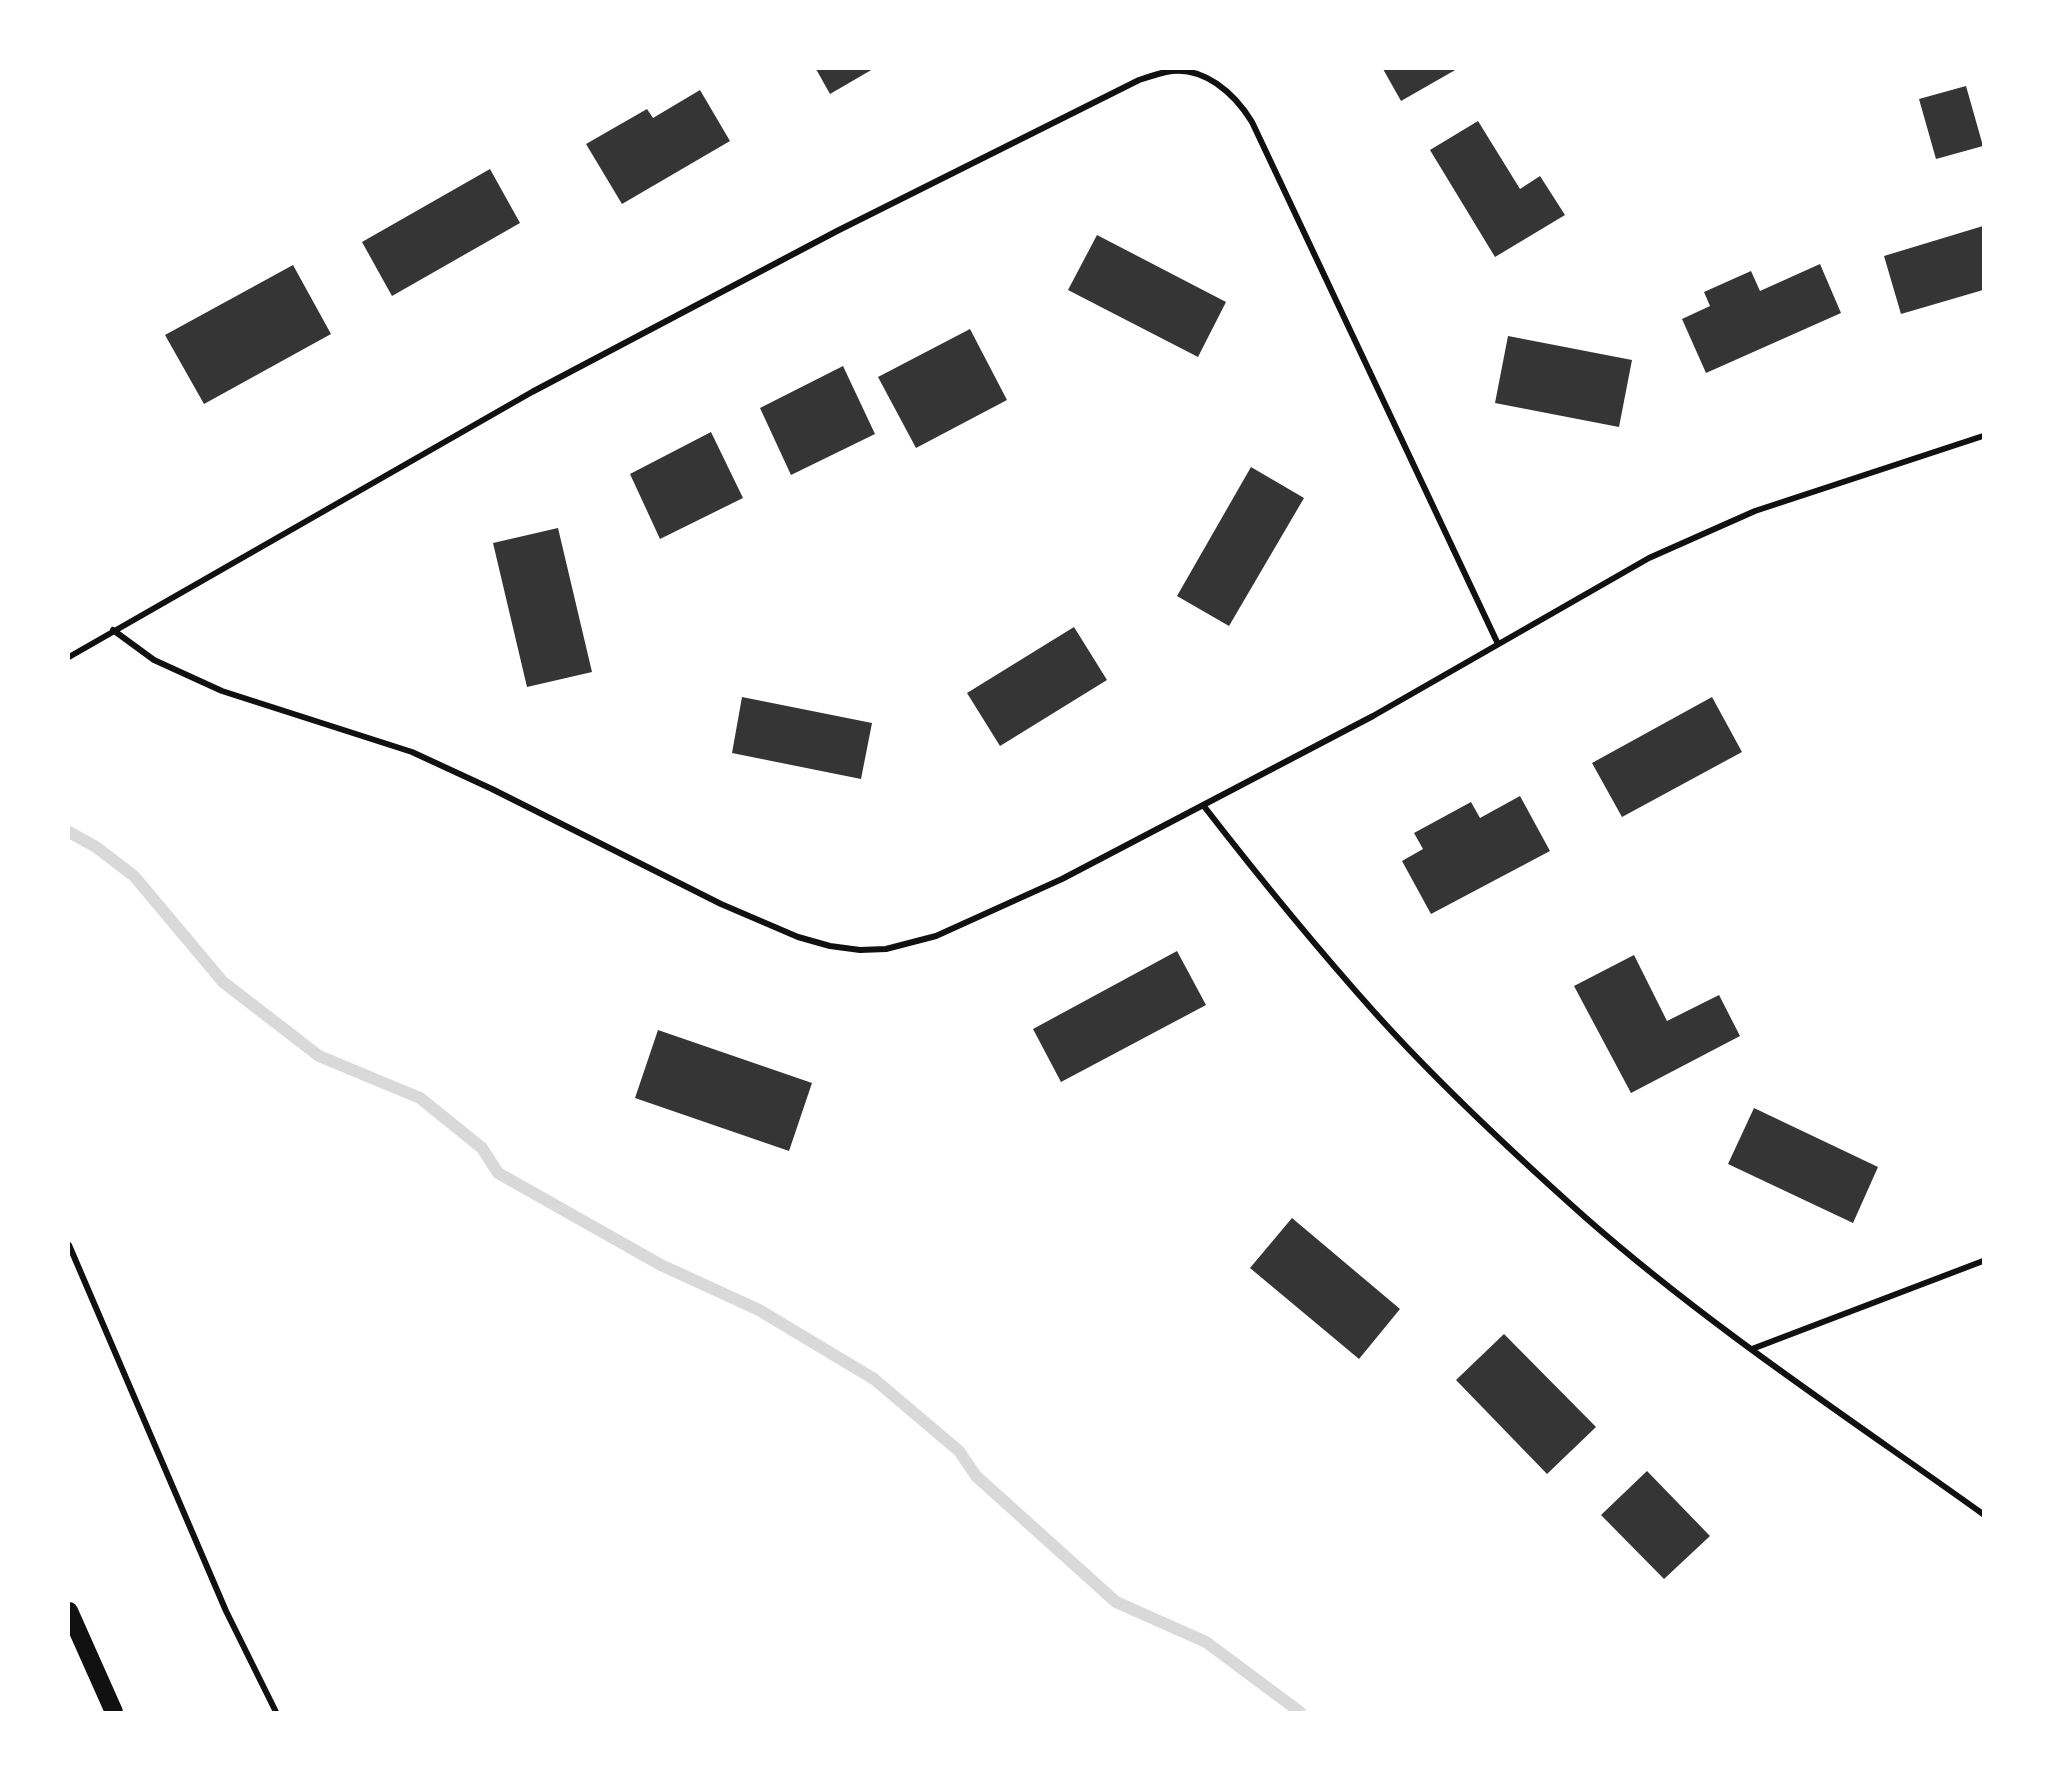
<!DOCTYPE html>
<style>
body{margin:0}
#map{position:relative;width:2052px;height:1781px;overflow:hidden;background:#fff;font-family:Raleway,sans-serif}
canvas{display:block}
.frame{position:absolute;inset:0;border:70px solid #fff;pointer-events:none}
</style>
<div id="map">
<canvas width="2052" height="1781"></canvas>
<div class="frame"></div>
</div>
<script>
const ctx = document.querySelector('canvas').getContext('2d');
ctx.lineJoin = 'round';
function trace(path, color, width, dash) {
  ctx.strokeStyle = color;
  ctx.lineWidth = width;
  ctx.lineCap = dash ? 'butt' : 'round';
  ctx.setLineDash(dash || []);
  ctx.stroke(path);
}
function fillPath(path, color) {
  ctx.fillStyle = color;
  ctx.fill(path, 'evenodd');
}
trace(new Path2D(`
 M69,832L96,847L134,876L223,982L319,1056L420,1098L482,1148L498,1173L661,1265L759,1310L874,1379L959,1451L976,1476L1116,1602L1206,1642L1300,1712`), '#d9d9d9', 12);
fillPath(new Path2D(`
 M816,69H873L830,94Z
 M1383,69H1457L1401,101Z
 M1966,86L1983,146L1936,159L1919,99Z
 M700,90L730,141L622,204L586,144L647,109L653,118Z
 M1478,121L1520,189L1540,176L1565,215L1495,257L1430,150Z
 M490,169L520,223L392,296L362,242Z
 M1983,226V290L1901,314L1884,256Z
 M1097,235L1226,302L1198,357L1068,290Z
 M1820,264L1841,313L1706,373L1682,319L1710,306L1704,292L1751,271L1760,291Z
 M293,265L331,334L204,404L165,335Z
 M970,329L1007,400L916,448L878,377Z
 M1508,336L1632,360L1619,427L1495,403Z
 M843,366L875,434L791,475L760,408Z
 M711,432L743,498L660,539L630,474Z
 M1251,467L1304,498L1229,626L1177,596Z
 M558,528L592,672L527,687L493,543Z
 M1074,627L1107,680L1000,746L967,693Z
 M742,697L872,723L861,779L732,753Z
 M1712,697L1742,752L1622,817L1592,763Z
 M1520,796L1550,851L1431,914L1402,861L1423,849L1414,833L1471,802L1480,818Z
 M1177,951L1206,1005L1061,1082L1033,1029Z
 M1634,955L1667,1021L1719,995L1740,1036L1631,1093L1574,986Z
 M658,1030L812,1083L789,1151L635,1098Z
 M1754,1108L1878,1167L1853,1223L1728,1164Z
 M1292,1218L1400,1309L1359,1359L1250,1268Z
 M1504,1334L1596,1427L1547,1474L1456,1380Z
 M1647,1471L1710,1536L1664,1579L1601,1515Z`), '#353535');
trace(new Path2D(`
 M113,630L154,660L222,691L412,752L492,789L721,904L798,937L830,946L860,950L886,949L936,936L1062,879L1373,716L1649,558L1755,511L1983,436
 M69,657L532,392L837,231L1139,80C1148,77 1157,74 1166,72C1203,64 1235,94 1252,122L1498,644
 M1203,805C1258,876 1316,947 1376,1014C1441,1086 1513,1153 1586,1218C1710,1327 1849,1418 1983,1514
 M69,1245L226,1611L276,1712
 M1752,1349L1983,1261`), '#111', 6);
trace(new Path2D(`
 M69,1611L114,1712`), '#111', 18);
</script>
